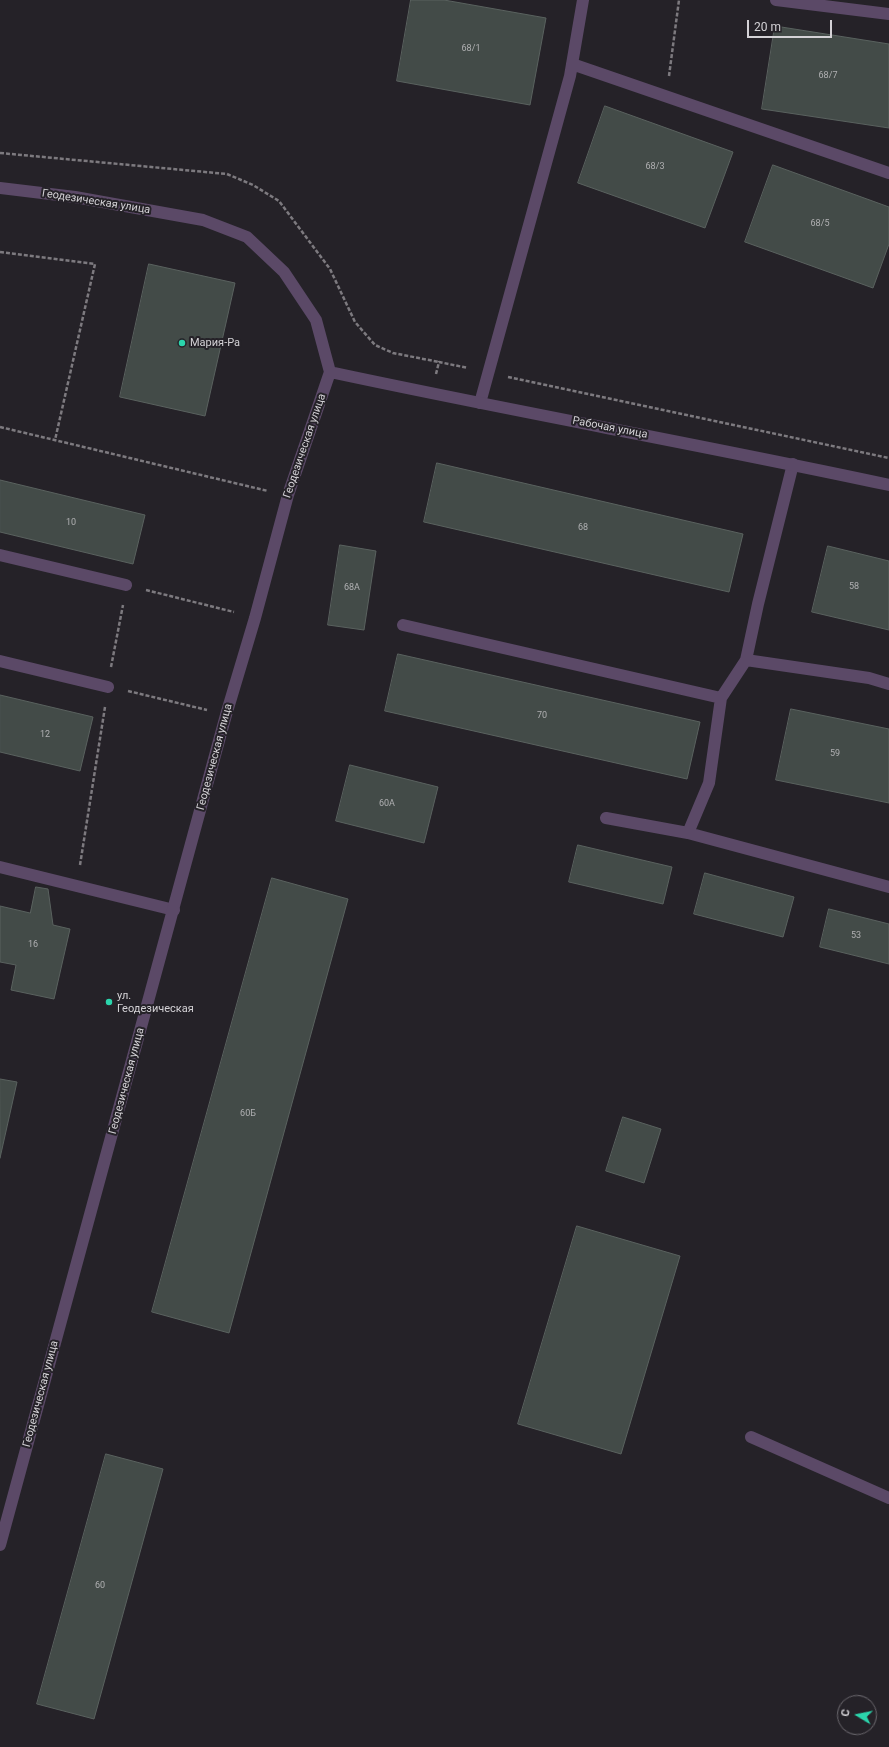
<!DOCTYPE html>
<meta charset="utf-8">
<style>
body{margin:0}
#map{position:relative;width:889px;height:1747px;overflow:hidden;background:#252228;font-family:Roboto,sans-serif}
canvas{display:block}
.north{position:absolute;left:837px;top:1695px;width:40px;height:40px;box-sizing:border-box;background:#252228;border:1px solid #6b686e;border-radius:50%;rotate:280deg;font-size:11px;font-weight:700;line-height:16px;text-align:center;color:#d4d2d6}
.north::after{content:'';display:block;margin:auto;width:14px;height:18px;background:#2bd5ac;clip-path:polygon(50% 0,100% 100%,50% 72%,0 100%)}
.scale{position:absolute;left:747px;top:20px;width:85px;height:18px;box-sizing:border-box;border:2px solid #d4d2d6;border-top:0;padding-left:5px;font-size:12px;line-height:14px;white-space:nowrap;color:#d4d2d6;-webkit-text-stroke:3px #252228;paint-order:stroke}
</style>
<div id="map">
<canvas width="889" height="1747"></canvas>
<div class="north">С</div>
<div class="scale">20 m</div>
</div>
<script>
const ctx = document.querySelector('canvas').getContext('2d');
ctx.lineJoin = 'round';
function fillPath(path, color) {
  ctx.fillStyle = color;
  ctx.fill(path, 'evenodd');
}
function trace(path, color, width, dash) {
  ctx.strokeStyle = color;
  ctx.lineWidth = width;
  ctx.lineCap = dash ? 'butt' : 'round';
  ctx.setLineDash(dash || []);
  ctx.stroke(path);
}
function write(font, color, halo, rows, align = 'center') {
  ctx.font = font + ' Roboto,sans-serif';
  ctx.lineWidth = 4;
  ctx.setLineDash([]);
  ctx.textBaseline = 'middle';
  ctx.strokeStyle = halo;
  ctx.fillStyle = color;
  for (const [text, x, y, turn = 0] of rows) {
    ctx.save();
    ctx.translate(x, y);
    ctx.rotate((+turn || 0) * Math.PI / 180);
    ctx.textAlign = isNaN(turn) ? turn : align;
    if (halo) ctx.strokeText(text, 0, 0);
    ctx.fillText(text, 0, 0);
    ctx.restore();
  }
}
const building = new Path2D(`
 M411,0H444L546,18L530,105L397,81Z
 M775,26L889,44V128L762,109Z
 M605,106L733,152L705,228L578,183Z
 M773,165L889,207V244L873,288L745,242Z
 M149,264L235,283L205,416L120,397Z
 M437,463L743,534L729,592L424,522Z
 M0,480L145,515L133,564L0,532Z
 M340,545L376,551L364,630L328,625Z
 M828,546L889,561V630L812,612Z
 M398,654L700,722L687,779L385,711Z
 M0,695L93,717L80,771L0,752Z
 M791,709L889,729V803L776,780Z
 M350,765L438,787L424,843L336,821Z
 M578,845L672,867L663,904L569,882Z
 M705,873L794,897L783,937L694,914Z
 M272,878L348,899L229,1333L152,1312Z
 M36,887L48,889L53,925L70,929L54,999L11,990L16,965L0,962V906L30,913Z
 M829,909L889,924V964L820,947Z
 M0,1079L17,1082L0,1158Z
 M623,1117L661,1129L644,1183L606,1171Z
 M577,1226L680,1256L621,1454L518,1424Z
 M106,1454L163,1469L94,1719L37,1704Z`);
fillPath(building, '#434b48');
trace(building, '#5a625f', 1);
trace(new Path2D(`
 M669,76L679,0
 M0,153L227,174L253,185L279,201L330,269L355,322L375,345L393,353L439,362
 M0,252L95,264L55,440
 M436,374L439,362L468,368
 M508,377L889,458
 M0,427L268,491
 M146,590L234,612
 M111,667L123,605
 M128,691L207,710
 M80,865L105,707`), '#7d7a7f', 2.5, [4, 2]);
trace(new Path2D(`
 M776,0L889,14
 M572,64L889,173
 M480,403L570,76L583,0
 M0,555L126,585
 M403,625L721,698L746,660L869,678L889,684
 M746,660L758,604L793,464
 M0,661L108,687
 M606,818L688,833L889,887
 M688,833L709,783L721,698
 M0,867L174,910
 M751,1437L889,1498`), '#5b4967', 12);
trace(new Path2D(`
 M0,188L75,197L203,220L247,237L284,272L316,320L330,372L288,495L255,618L226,715L0,1545
 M330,372C516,412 703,445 889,485`), '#5b4967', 12);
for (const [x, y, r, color] of [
 [182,343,4,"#2bd5ac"],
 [109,1002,4,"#2bd5ac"]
]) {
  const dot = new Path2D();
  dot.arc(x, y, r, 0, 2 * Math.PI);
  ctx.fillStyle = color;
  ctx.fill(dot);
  trace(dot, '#252228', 1.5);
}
write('9px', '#b0b0b2', null, [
 ["68/1",471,49],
 ["68/7",828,76],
 ["68/3",655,167],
 ["68/5",820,224],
 ["10",71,523],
 ["68",583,528],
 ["58",854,587],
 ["68А",352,588],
 ["70",542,716],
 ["12",45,735],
 ["59",835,754],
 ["60А",387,804],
 ["53",856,936],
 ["16",33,945],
 ["60Б",248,1114],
 ["60",100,1586]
]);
write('11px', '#d4d2d6', '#252228', [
 ["Геодезическая улица",96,202,9],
 ["Рабочая улица",610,428,11],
 ["Геодезическая улица",305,446,-71],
 ["Геодезическая улица",215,757,-75],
 ["Геодезическая улица",127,1081,-75],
 ["Геодезическая улица",41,1394,-75]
]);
write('11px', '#d4d2d6', '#252228', [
 ["Мария-Ра",190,343],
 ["ул.",117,996],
 ["Геодезическая",117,1009]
], 'left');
</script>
